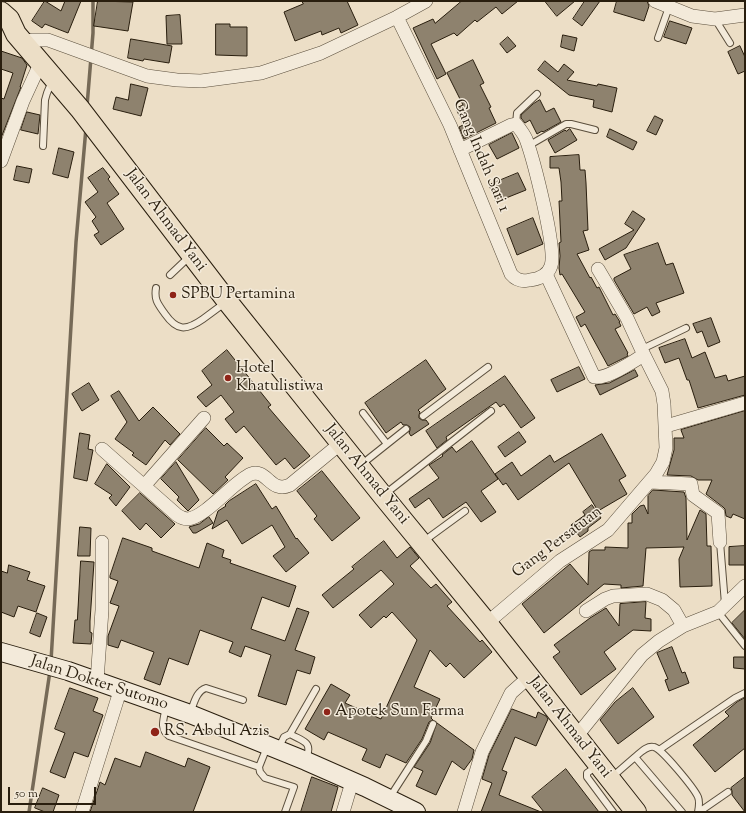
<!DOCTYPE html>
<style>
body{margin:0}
#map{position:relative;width:746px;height:813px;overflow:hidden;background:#ecdec6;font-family:"Sorts Mill Goudy",serif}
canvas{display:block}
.frame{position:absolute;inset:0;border:2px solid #291e0e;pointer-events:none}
.scale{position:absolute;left:8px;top:787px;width:88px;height:18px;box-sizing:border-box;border:2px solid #291e0e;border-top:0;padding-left:5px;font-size:12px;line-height:14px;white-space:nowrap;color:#291e0e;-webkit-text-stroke:3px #f3eada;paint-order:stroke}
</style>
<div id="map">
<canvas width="746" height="813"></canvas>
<div class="frame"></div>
<div class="scale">50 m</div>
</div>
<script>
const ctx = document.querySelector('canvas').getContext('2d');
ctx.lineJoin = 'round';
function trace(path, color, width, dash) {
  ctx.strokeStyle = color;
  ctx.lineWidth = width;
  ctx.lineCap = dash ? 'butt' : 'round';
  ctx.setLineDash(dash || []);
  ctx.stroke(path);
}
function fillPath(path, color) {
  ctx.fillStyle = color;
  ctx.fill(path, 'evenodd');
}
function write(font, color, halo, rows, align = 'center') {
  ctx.font = font + ' "Sorts Mill Goudy",serif';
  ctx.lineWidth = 3;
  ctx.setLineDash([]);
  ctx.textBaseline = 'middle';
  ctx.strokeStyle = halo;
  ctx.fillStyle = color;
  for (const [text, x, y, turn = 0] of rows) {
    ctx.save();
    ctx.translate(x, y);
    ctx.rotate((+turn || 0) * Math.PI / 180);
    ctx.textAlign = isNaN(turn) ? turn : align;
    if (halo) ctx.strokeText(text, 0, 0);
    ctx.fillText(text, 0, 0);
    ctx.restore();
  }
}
trace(new Path2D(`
 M87,106L93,33V1
 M51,661L76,242L86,128
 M29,812L50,671`), '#766a57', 3.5);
const building = new Path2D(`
 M45,1L61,11L65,1H81L68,33L45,24L42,28L32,21Z
 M98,1L133,2L128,31L94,26Z
 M302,1H347L358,25L341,33L339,28L322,35L321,31L295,41L284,12L303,4Z
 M462,1H518L502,14L496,7L477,22L475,20L457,36L454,33L431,44L446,74L437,79L413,28L433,19L435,23Z
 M545,1H575L557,16Z
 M585,1H600L582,26L573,19Z
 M617,1H647L649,6L644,21L614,12Z
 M180,15L182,44H167L166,16Z
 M670,21L692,28L686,44L664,37Z
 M216,24H230V27H247V56L216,55Z
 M563,35L577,38L574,51L561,47Z
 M508,37L516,46L507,53L500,44Z
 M131,39L172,46L169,63L144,59L143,61L128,58Z
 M740,46L745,57V71L738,74L728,52Z
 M1,51L22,58L27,65L20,87H21L1,138V98L4,99L13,73L1,69Z
 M473,60L484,83L480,85L491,107L489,108L496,123L464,139L459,127L463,125L456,108L463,105L447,73Z
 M545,61L558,72L564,64L574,72L567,80L597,86L598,84L617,88L612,112L593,107L594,100L569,95L538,70Z
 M131,84L148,88L141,116L113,109L116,97L128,100Z
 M540,100L546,112L554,108L561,122L543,132L542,131L537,134L530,120L525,123L521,118V115L533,104Z
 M27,112L40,115L38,134L21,130Z
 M655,116L663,120L656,135L647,131Z
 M570,129L577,140L555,153L548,140L565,130L566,131Z
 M610,129L637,142L633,150L607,137Z
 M512,133L519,148L497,159L489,145Z
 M59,148L74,152L68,178L53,174Z
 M579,155L580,170H585L586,183L588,230L583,231L589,250L577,254L590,278L591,277L597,288L599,287L613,315L615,314L620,322H619L621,326L615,329L628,353L627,354L628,356L608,366L585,324L581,327L576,317L585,312L562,274L560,275L559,268L560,256L559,243L561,242L559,201H562L561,182L559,168H550V157Z
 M17,166L32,169L29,183L14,180Z
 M103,168L110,177L108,179L119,194L107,203L124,229L101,245L94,235L99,232L92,221L96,217L85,202L98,192L88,178Z
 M518,173L526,190L496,202L489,185Z
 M633,211L645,219L626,248L605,260L599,249L634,230L625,224Z
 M533,218L543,244L517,255L507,229Z
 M658,243L666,265L673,263L684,293L656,303L660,312L652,316L647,307L634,314L614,280V278L631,269L624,255Z
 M711,318L720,342L708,347L702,331L697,333L693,324Z
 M685,339L692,358L705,352L715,378L726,375L728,381L745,376V395L698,408L689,380H687L679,358L665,363L659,348Z
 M227,350L271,405L268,407L310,456L294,469L285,458L276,465L244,426L236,433L225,419L234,412L221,395L206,407L197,397L212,385L202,371Z
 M426,360L446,389L418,410L420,412L419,415V418L422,420H426L429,424L411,436L409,433L410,430V427L407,425H403L401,422L386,433L365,403Z
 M579,367L585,379L557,392L551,380Z
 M635,370L638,376L600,395L595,385L609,383Z
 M505,376L535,418L521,428L504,404L500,407L496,402L446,437L447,440L437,448L426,431Z
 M89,383L99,400L82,411L72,394Z
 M119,391L139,421L153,407L180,434L170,445L165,440L146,465L132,455L134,453L115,439L127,422L111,396Z
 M745,411V519L733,514L731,518L726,516L725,509L723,507L706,494L712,480H698L691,476L667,475L674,450V438H684L681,430Z
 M206,428L224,446L227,443L243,458L225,477L228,480L213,494L178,460Z
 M519,432L526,442L505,457L498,447Z
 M80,433L90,435L88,449L93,450L87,481L74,478Z
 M602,434L626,476L619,480L627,494L598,511L569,463L518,500L506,483L503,485L495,474L512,462L521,476L550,455L554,462Z
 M472,441L498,479L481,491L496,512L481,522L466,502L443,518L429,498L415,508L409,499L439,478L429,465L443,456L442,455L452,447L456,452Z
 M176,462L199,500L188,511L177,500L179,497L161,479Z
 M107,464L130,487L116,506L109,498L112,495L95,484Z
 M322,471L360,518L332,541L314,519L317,516L297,491Z
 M256,484L272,509L276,506L296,539L297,538L309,553L286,572L273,556L285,547L272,525L242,544L227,520L212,529L218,511L226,506L225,505L229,501Z
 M653,490L684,492L686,498L687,540L700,510L706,514L707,546H711L712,586L680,587L679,559L684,547L646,548L643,586L621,588V585L604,584L544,633L522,604L570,564L588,585L589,552L592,550H605V547L628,548V523H632V514L640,506L644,505L648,514V496Z
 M140,493L175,524L161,538L146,523L140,530L122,511Z
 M592,505L601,518L588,528V531L580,537L571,525L585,515L583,512Z
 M209,517L213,523L196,533H193L189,527L199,524Z
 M80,527L91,528L90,556H78Z
 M123,538L152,548V551L199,568L207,543L224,550L222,557L231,560L230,563L296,586L289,607L262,597L251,629L285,641L297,608L309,612L295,650L315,657L310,674L297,670L286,705L258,696L271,655L245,646L241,657L229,652L233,642L200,630L188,665L169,658L160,685L144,679L154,652L121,640L118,648L108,645V636L119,606L110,603L118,581L110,578V576Z
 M384,541L397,558L410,547L419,558L410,566L431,588L436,584L452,602L447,606L480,642L482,640L492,652L464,678L450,663L446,667L430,650L414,687L440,699L431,718L433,720L429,722L422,739L406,763L386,754L380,768L362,760L367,749L328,732L324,740L305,729L331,684L350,695L345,703L381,719L417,640L392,612L386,618L384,616L371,628L359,615L394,584L381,570L333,608L322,595L354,569L352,567Z
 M745,546V565H729V547Z
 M81,561L94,562L90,621V632L92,633L91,644L73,643L75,620H77Z
 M9,565L30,572L27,580L45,586L36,612L18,606L14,617L1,612V571L7,573Z
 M646,602L645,618L651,619V631L633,630L604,652L616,669L581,695L553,657L560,652L554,645L590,618L606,608L619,626L620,604Z
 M745,610V639L732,623Z
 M37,613L47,617L40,637L30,633Z
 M672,647L682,673L685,672L689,683L669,691L665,680L668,679L657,653Z
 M734,657H745V669L734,668Z
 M70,688L98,698L93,711L103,715L88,757L74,752L65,778L50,772L65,733L55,729Z
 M633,688L654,717L618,744L600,720L615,702Z
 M745,698V748L715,772L693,745L729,716L725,712L737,702Z
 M512,709L536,718L538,712L546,716L548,719L536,746L515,737L502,770L507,772L499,795L541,812H481L492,783L482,779L489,755Z
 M437,723L474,750L472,759L464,770L452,761L436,795L416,786L423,771L414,767L430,743Z
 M146,752L185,767L188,758L210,767L193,812H90L100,782L105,785L115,758L140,767Z
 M566,769L599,812H544L532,797Z
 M312,777L338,787L331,812H301Z
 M745,777V812L732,795V791L731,788Z
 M43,788L59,795L53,812H45L35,808Z`);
fillPath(building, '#8e826e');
trace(building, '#291e0e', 1);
const lane = new Path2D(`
 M715,19L730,43
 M658,38L669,7
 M516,124L517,113L537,94
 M43,146L45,100L47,93L52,81
 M528,146L566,124H571L595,130
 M170,275L189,257
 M156,288C154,300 158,304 165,314C177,331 186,331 203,319C211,313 218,308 226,302
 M642,349L686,328
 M363,413L387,444
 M423,416L488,367
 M362,464L406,429
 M385,494L491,411
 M424,541L465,511
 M720,542L725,604
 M718,612L745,646
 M166,707C164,718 159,729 169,736L259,767L267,747
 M190,713C194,704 196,691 206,688L243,700
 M290,734L316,689
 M278,749L284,737L290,734C304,742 313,741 306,760
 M659,750L735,698L745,693
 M635,757C640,753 647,745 654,747C662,749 694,788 698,797C700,802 699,807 698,812
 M597,766L587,773V777L613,812
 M259,767L260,772L265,778L294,787L285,812
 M612,777L635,757L682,812
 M390,797L426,741L433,724
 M699,812L728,792`);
const street = new Path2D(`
 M655,1L692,16L715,19L745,15
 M397,17L450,125L511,274C516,280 521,282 530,280C539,279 548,275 551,266C557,249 533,158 526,139C524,134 520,129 516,124L511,125L460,150
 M23,42L32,40H48L147,76L177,80L201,81L261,73L321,53L397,17L426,1
 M1,161L23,101L41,62
 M598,269L627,318L644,355
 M666,426L745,403
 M102,449L177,515C180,517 184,519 188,519C206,517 234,481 251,474C267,468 270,494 290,485L341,443
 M650,482L691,484L693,495L718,513L720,542
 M144,486L204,418
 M586,611L605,599L613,596L647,594L662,600L674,610L683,626
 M487,623L560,561L608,530L656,474L663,462L666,448L664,404L662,391L644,355C633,361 607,380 594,377L546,274
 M97,681L102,610V542
 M576,737L642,655L659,641L683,626L718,612L745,586
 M82,812L120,691
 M343,812L352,782
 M464,812L482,752L511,693L529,677`);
const secondary = new Path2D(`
 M1,652L68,671L190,714L306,761L365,787L416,812`);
const primary = new Path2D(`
 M1,12L9,19L16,34L80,109L227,301L383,496L487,623L636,812`);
trace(lane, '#5a4e3c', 8);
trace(street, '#5a4e3c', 14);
trace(secondary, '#291e0e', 20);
trace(primary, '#291e0e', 22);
trace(lane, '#f3eada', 6);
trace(street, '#f3eada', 13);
trace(secondary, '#f3eada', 18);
trace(primary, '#ecdec6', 20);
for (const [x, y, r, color] of [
 [173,295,4,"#8f2418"],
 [228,378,4,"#8f2418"],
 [327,712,4,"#8f2418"],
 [155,732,5,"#8f2418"]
]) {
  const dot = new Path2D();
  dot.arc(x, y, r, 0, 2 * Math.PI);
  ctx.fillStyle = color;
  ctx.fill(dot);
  trace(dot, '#f3eada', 1.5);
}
write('16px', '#291e0e', '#f3eada', [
 ["Gang Indah Sari 1",480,156,67],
 ["Jalan Ahmad Yani",165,221,53],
 ["Jalan Ahmad Yani",366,475,51],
 ["Gang Persatuan",558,543,-37],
 ["Jalan Dokter Sutomo",99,684,18],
 ["Jalan Ahmad Yani",569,728,52]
]);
write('16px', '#291e0e', '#f3eada', [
 ["SPBU Pertamina",181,295],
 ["Hotel",236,369],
 ["Khatulistiwa",236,387],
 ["Apotek Sun Farma",335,712],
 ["RS. Abdul Azis",164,732]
], 'left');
</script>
